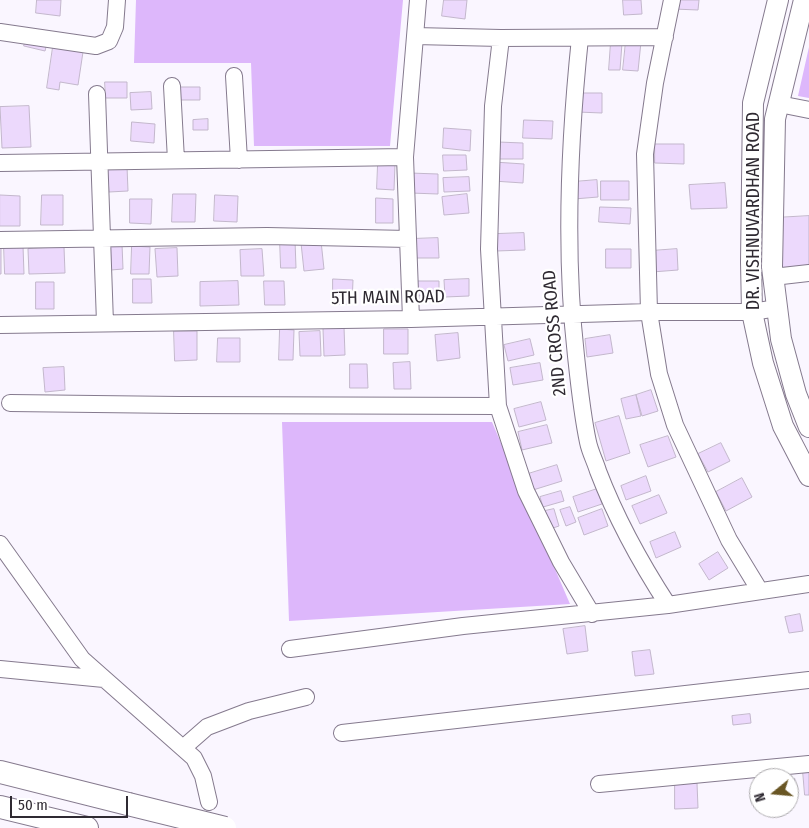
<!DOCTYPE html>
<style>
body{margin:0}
#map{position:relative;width:809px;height:828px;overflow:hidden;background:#faf6ff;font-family:"Fira Sans Condensed",sans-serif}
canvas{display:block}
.north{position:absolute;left:749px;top:768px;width:50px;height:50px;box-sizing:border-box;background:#fff;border:1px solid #acaaad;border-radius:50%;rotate:253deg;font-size:14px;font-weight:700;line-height:20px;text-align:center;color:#2f2a32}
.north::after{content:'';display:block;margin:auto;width:18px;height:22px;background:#695624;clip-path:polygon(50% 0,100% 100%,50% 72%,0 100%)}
.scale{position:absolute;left:10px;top:796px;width:118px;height:22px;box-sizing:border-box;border:2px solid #2f2a32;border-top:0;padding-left:6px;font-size:15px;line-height:18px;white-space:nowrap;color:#2f2a32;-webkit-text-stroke:4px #fff;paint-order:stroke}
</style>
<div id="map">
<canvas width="809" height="828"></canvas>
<div class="north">N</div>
<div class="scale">50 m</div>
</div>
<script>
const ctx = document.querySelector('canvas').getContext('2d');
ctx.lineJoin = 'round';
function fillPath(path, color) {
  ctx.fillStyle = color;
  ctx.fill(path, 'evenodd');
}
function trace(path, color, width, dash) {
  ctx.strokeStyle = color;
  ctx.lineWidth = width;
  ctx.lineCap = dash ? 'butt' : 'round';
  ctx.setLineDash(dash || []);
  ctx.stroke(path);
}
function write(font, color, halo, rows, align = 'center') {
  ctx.font = font + ' "Fira Sans Condensed",sans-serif';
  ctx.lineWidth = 4.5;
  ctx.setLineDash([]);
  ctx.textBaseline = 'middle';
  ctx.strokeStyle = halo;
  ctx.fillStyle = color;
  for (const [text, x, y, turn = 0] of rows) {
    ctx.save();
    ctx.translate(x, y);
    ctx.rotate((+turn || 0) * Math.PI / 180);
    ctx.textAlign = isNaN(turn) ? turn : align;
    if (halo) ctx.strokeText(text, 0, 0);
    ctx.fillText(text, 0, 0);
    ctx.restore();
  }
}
fillPath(new Path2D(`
 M136,0H403L390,146H254L251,63H134Z
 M809,47V98L798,96Z
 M282,422H492L570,604L289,621Z`), '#ddb7fb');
const building = new Path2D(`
 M37,0H61L60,16L36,13Z
 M444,0H467L465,19L442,16Z
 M623,0H641L642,14L624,15Z
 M674,0H699L698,10L673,9Z
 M26,39L47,43L45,51L24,46Z
 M626,41L641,42L638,71L623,70Z
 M611,42L622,43L620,70H609Z
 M53,47L83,52L78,85L60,82L59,90L47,88Z
 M105,82H127V98H106Z
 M178,87H200V100H178Z
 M151,92L152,109L131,110L130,93Z
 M577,93H602V113L577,112Z
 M29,106L31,147L2,148L0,107Z
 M208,119V130H193V120Z
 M524,120L553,121L552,139L523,138Z
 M132,122L155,124L154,143L131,141Z
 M444,128L471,130L470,151L443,148Z
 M498,142L523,143V159H497Z
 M655,144H684V164L655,163Z
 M443,155H466L467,170L444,171Z
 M494,162L524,164L523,183L493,181Z
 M378,164H395L394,190L377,189Z
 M127,166L128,191L109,192L107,167Z
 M410,173L438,174V194L410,193Z
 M469,177L470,191L444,192L443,178Z
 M597,180L598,197L574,199L573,182Z
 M601,181H629V200H601Z
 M725,183L727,208L691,209L689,185Z
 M173,194H196L195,222H172Z
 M467,194L469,213L444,215L442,197Z
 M0,195L20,196V226H0Z
 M42,195H63V225H41Z
 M215,195L238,196L237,222L214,221Z
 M376,198L393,199V223H376Z
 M130,199H152L151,224L130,223Z
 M600,207L631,208L630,224L599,222Z
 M809,216V268L777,269L774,218Z
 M524,233L525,250L496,251V234Z
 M438,238L439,258H412L411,239Z
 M280,240H295L296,268H281Z
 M321,241L324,269L304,271L301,243Z
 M110,244H122L123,269L111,270Z
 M4,246H23L24,274H5Z
 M132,246L150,247L149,274H131Z
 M64,247L65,273L29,274L28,249Z
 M0,248H1V274H0Z
 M177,248L178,276L157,277L155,249Z
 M262,249L264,276H241L240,250Z
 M606,249H631V268H606Z
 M677,249L678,270L652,272L651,251Z
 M133,279H151L152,303H133Z
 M333,279L353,280L352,304H333Z
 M469,279V296L445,297L444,280Z
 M238,281L239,305L200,306V282Z
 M264,281H284L285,305H265Z
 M412,281H439V295L413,296Z
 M36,282H54V309H36Z
 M344,327L345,355L324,356L323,329Z
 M280,329L294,330L293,360H279Z
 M384,329H408V354H384Z
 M174,331H197V360L175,361Z
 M320,331L321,356H300L299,332Z
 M458,333L460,358L437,361L435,335Z
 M610,335L613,353L587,357L585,339Z
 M218,338H240V362H217Z
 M530,339L534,355L508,361L504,345Z
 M410,362L411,389H394L393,363Z
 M540,363L543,380L513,385L510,368Z
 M350,364H367L368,388H350Z
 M64,367L65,390L45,392L43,368Z
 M651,390L658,411L642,416L636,395Z
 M636,395L641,416L626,419L621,399Z
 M541,402L546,420L519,427L514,409Z
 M619,416L630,453L606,461L595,423Z
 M547,425L552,443L522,450L518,432Z
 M668,436L676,457L648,467L640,445Z
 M721,443L730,461L708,472L698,454Z
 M557,465L562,481L533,490L528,474Z
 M646,476L651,491L626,500L621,486Z
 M742,478L752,497L726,511L716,492Z
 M597,489L602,504L578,512L573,497Z
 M561,491L564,501L543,507L540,497Z
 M659,495L667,513L640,524L632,506Z
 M570,507L576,522L566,526L560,510Z
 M554,509L559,526L550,529L545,511Z
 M602,509L608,526L584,535L578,518Z
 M675,532L681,547L656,558L650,542Z
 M718,552L728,568L709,580L699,564Z
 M800,614L803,631L789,633L785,617Z
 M585,626L588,651L567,654L563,629Z
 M650,650L654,674L635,676L632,652Z
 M750,714L751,723L733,725L732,716Z
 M803,771H809V795H805Z
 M795,779L796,792L790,793L789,780Z
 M675,783H697L698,808L675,809Z`);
fillPath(building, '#ecd9fc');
trace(building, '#c3b7cc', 1);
const minor = new Path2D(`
 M672,0L655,83L645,154L649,312L659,374L675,425L729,540L760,591
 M0,32L96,46L109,41L115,27L117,0
 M415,36L501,38L665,37
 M501,38L493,106L489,249L498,406L526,491L561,562L592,614
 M580,38C569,143 564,250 576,356C579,384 582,414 588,442C590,452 595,461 598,471C616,518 640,562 668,605
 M234,76L239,160
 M172,86L176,160
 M97,94L105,323
 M779,104L809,110
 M0,163L405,157
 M0,240L267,236L408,239
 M773,277L809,273
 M411,319L405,157L418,0
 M0,325L411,319L649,312H752L777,308
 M10,403L180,405L498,406
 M0,544L82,659L194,758L203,776L209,802
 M290,649L463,626L668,605L809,584
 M0,669L104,679
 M342,733L809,680
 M183,748L207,727L249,711L306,697
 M599,784L809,764`);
const major = new Path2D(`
 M778,0L753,103L751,262L752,312L763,363L783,426L809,476
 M804,0L775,119L772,267L781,339L796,394L809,427`);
const highway = new Path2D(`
 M0,772L128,804
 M0,807L87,828`);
trace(minor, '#857a8e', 18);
trace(major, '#857a8e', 22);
trace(highway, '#857a8e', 24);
trace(minor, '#fff', 16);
trace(major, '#fff', 20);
trace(highway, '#fff', 22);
const highwayBridge = new Path2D(`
 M128,804L225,828`);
trace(highwayBridge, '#857a8e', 24, []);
trace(highwayBridge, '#fff', 22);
write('18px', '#2f2a32', '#fff', [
 ["DR. VISHNUVARDHAN ROAD",754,211,-90],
 ["5TH MAIN ROAD",388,298,-1],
 ["2ND CROSS ROAD",555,333,-95]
]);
</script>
